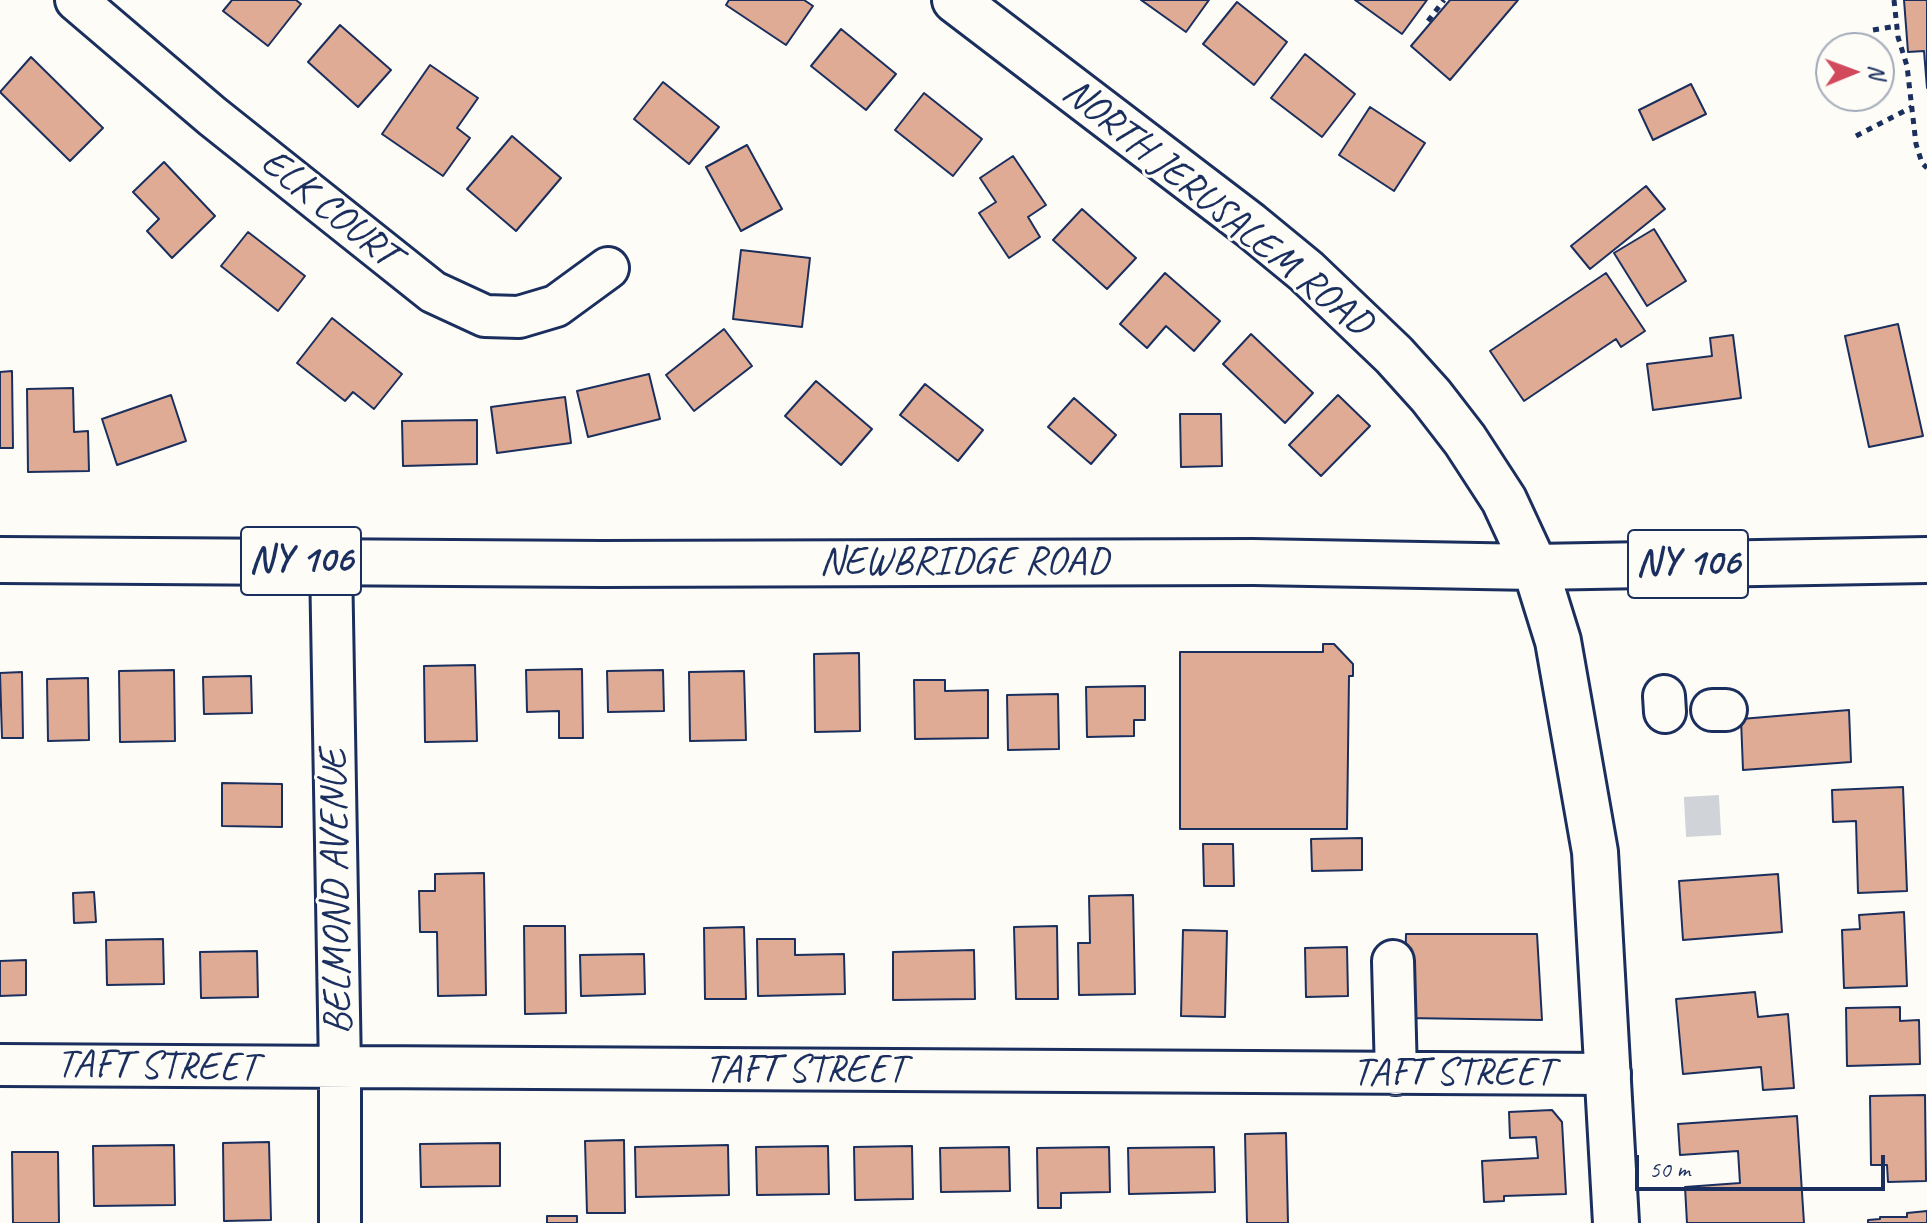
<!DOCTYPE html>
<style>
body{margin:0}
#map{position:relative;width:1927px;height:1223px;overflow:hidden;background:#fdfcf7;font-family:Caveat,sans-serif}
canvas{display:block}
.north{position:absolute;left:1815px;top:32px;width:80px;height:80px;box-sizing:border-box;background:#fdfcf7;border:2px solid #a3aaba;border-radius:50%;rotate:89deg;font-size:22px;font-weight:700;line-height:32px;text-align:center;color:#1b2f5e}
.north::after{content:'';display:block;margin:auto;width:28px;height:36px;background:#d1495b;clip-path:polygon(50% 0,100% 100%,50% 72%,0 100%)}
.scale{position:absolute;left:1635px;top:1155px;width:250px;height:36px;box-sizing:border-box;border:4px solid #1b2f5e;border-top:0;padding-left:10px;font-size:24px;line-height:28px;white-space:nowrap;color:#1b2f5e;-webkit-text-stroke:6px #fdfcf7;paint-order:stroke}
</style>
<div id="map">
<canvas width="1927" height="1223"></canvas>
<div class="north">N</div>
<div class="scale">50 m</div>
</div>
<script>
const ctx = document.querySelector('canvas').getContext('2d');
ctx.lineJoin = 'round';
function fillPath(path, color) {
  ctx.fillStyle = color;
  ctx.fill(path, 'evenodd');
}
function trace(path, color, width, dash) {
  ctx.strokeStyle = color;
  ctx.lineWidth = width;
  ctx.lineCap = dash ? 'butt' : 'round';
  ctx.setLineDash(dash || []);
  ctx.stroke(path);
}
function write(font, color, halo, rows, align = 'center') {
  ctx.font = font + ' Caveat,sans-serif';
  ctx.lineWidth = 6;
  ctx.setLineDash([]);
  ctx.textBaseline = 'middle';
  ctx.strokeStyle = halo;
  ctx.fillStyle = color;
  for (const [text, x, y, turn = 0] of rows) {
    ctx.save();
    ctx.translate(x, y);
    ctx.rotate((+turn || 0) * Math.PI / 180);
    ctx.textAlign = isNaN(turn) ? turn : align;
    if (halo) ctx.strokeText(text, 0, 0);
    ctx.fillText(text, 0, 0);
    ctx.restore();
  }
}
const building = new Path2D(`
 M232,0H296L301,4L268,46L223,11Z
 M729,0H804L813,6L786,45L726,5Z
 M1141,0H1209L1186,32Z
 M1355,0H1427L1402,34Z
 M1450,0H1518L1450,80L1411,46Z
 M1904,0H1927V88L1924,51L1908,52Z
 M1237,2L1287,42L1254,85L1203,44Z
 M340,25L391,70L358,107L308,62Z
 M841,29L896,74L866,110L811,66Z
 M1305,54L1355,94L1322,137L1271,98Z
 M31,57L103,128L70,161L0,92Z
 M430,65L478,98L457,128L470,138L443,176L382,134Z
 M663,82L719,127L689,164L634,119Z
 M1691,84L1706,114L1653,140L1639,110Z
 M924,93L982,139L953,176L895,130Z
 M1370,107L1425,143L1394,191L1339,155Z
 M512,136L561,178L516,231L467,189Z
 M747,145L782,209L741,231L706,167Z
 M1013,156L1046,205L1028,217L1040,237L1009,258L979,213L996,202L980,178Z
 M164,162L215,216L172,258L147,231L159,219L133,192Z
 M1646,186L1665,209L1590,269L1571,246Z
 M1082,209L1136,258L1107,289L1053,240Z
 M1654,229L1686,281L1647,306L1614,253Z
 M248,232L305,276L278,311L221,266Z
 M741,250L810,258L802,327L733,319Z
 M1165,273L1220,321L1194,351L1166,326L1147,348L1120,324Z
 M1606,273L1645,331L1621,347L1616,339L1524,401L1490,351Z
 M332,318L402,374L374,409L353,392L345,401L297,363Z
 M1898,324L1923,436L1869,447L1845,336Z
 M724,329L752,366L694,411L666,375Z
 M1251,334L1313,393L1285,423L1223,364Z
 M1733,335L1741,398L1653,410L1647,364L1712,356L1710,338Z
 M12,371L13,448H0V372Z
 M649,374L660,419L588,437L577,391Z
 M816,381L872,429L841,465L785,416Z
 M925,384L983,430L958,461L900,415Z
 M73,388L74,432L88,431L89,471L28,472L27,389Z
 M171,395L186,441L117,465L102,419Z
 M1338,395L1370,426L1321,476L1289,445Z
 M565,397L571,443L497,453L491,407Z
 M1074,398L1116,435L1091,464L1048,427Z
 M1180,414H1221L1222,466L1181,467Z
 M477,420V464L403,466L402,421Z
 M1323,644H1334L1353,664V676H1349L1347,829H1180V652H1323Z
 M859,653L860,731L815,732L814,654Z
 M475,665L477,741L425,742L424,666Z
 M582,669L583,738H559V711L527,712L526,670Z
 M174,670L175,741L120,742L119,671Z
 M663,670L664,711L608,712L607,671Z
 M744,671L746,740L690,741L689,672Z
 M22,672L23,738H2L0,673Z
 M251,676L252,713L204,714L203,677Z
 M88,678L89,740L48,741L47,679Z
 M914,680H945V691L988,690V738L915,739Z
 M1145,686V720H1134V736L1087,737L1086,687Z
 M1058,694L1059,749L1008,750L1007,695Z
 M1849,710L1851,762L1743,770L1741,719Z
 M222,783L282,784V827L222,826Z
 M1903,787L1907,891L1858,893L1856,821L1833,822L1832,790Z
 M1362,838V870L1312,871L1311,839Z
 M1203,844H1233L1234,886H1204Z
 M484,873L486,995L438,996L437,932H420L419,891H435V874Z
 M1778,874L1782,932L1683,940L1679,881Z
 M94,892L96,922L74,923L73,893Z
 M1133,895L1135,994L1079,995L1078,943H1090L1089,896Z
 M1904,912L1907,986L1844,988L1842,930L1860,929L1859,915Z
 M524,926H565L566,1013L525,1014Z
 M1057,926L1058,999H1016L1014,927Z
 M744,927L746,999H705L704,928Z
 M1183,930L1227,931L1225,1017L1181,1016Z
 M1406,934H1537L1542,1020L1404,1018Z
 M163,939L164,984L107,985L106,940Z
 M757,939H795V955L844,954L845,994L758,996Z
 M1347,947L1348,996L1306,997L1305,948Z
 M974,950L975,999L893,1000V952Z
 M257,951L258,997L201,998L200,952Z
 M644,954L645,994L581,996L580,955Z
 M26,960V995L0,996V961Z
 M1755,992L1758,1017L1788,1014L1794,1088L1763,1090L1761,1067L1683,1074L1676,999Z
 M1900,1007V1021L1919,1020L1920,1064L1847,1066L1846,1008Z
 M1925,1095L1926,1181L1888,1182L1887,1165H1871L1870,1096Z
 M1552,1110L1562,1122L1566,1194L1504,1196V1201L1484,1202L1482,1161L1538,1158L1536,1137L1510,1138L1509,1112Z
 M1797,1116L1804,1223H1687L1685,1187L1740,1183L1738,1151L1680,1155L1678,1124Z
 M1286,1133L1288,1223H1247L1245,1134Z
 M624,1140L625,1213H587L585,1141Z
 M269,1142L271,1220L224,1221L223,1143Z
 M500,1143V1186L421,1187L420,1144Z
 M174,1145L175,1205L94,1206L93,1146Z
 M728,1145L729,1195L636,1197L635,1147Z
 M828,1146L829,1194L757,1195L756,1147Z
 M912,1146L913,1199L855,1200L854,1147Z
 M1009,1147L1010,1191L941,1192L940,1148Z
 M1109,1147L1110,1192L1061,1193V1208H1038L1037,1148Z
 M1214,1147L1215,1192L1129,1194L1128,1148Z
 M12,1152H58L59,1223H13Z
 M1927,1211V1223H1868V1220L1880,1219V1217H1907V1213Z
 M547,1216H577V1223H547Z`);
fillPath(building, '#e0ab94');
trace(building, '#1b2f5e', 2);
trace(new Path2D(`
 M1685,817L1720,815`), '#d0d3d8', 40, [40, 20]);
const minor = new Path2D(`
 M76,0L212,116L433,292L485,316L519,317L556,306L608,268
 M331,562L340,1069V1223
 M1664,696L1665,712
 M1712,710H1726
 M1393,961L1396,1074
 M0,1065L1610,1074`);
const major = new Path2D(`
 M955,0L1250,225L1306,271L1394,355L1431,396L1465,440L1504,500L1535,567L1558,641L1595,852L1616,1223
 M0,560L602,564L1253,562L1535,567L1927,560`);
trace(minor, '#1b2f5e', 46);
trace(major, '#1b2f5e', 50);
trace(new Path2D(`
 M1894,0L1898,37L1907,66L1916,144L1922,163L1927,168
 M1428,21L1444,0
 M1873,30L1897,26
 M1856,136L1912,107`), '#1b2f5e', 5, [6, 6]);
trace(minor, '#fdfcf7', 40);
trace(major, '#fdfcf7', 44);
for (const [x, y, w] of [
 [301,561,120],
 [1688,564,120]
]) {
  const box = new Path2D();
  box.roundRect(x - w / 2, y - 34, w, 68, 6);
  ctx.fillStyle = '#fdfcf7';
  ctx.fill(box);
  trace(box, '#1b2f5e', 2);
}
write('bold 38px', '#1b2f5e', null, [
 ["NY 106",301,561],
 ["NY 106",1688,564]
]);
write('40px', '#1b2f5e', '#fdfcf7', [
 ["NORTH JERUSALEM ROAD",1217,208,39],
 ["ELK COURT",329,209,39],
 ["NEWBRIDGE ROAD",964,563],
 ["BELMOND AVENUE",337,892,-91],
 ["TAFT STREET",157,1067,1],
 ["TAFT STREET",805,1071],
 ["TAFT STREET",1453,1074]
]);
</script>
